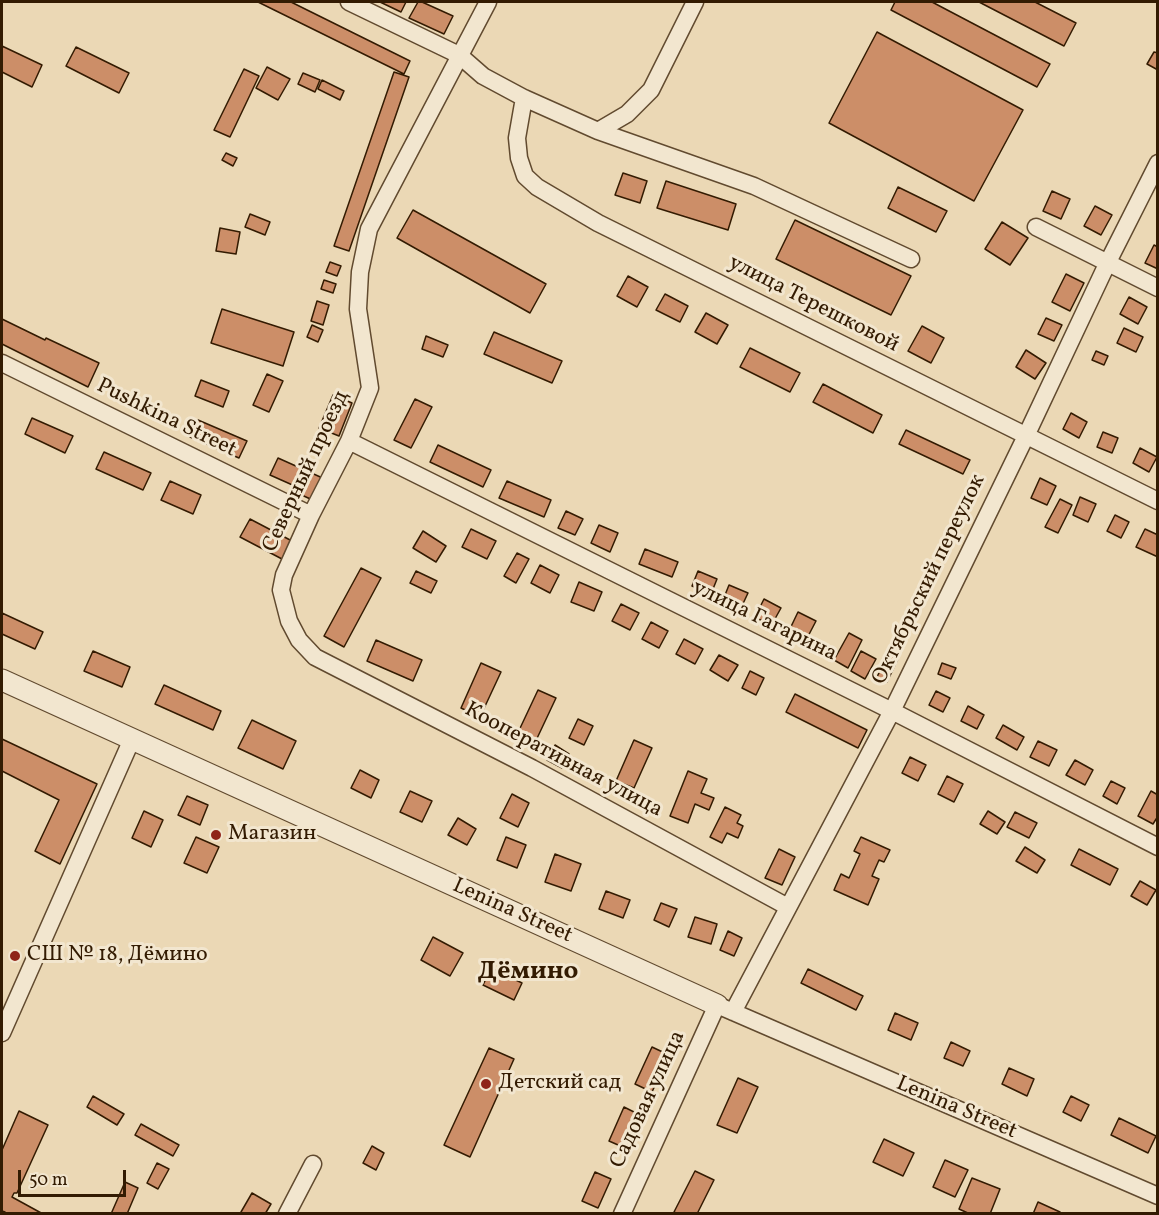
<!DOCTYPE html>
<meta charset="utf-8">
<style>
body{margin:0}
#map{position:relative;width:1159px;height:1215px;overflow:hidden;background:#ebd8b5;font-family:Vollkorn,serif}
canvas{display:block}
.frame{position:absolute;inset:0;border:3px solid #331b02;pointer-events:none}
.scale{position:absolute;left:18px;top:1170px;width:108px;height:27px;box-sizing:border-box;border:3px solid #331b02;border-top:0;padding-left:8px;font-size:18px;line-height:21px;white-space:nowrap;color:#331b02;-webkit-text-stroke:4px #f2e6cf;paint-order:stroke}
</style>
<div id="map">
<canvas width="1159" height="1215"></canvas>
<div class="frame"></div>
<div class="scale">50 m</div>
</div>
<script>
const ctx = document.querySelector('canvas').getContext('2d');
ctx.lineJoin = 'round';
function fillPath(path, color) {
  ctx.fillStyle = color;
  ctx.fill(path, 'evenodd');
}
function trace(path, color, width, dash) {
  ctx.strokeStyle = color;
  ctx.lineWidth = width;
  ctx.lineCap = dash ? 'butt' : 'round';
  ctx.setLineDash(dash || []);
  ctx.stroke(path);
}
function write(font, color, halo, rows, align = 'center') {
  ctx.font = font + ' Vollkorn,serif';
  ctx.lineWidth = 6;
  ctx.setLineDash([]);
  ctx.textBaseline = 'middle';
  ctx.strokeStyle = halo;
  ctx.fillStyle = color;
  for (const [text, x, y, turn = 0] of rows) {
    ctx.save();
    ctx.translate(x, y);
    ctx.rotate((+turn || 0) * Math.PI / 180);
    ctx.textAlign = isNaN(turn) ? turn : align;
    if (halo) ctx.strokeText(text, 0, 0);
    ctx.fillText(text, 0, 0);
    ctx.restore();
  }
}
const building = new Path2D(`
 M258,2H291L410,61L404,74Z
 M380,2H406L401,12Z
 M418,2H422L453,16L444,34L409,18Z
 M895,2H932L1050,64L1037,87L891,10Z
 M979,2H1035L1076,23L1064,46Z
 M877,32L1023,110L974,201L829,123Z
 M2,46L42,65L32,87L2,72Z
 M76,47L129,73L119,93L66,66Z
 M1154,52L1158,53V70L1147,64Z
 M267,67L290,79L278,100L256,88Z
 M244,69L259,76L230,137L214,130Z
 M394,72L409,77L349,251L334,246Z
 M303,73L320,80L315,92L298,84Z
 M322,80L344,91L340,100L318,89Z
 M226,153L237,158L233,166L222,160Z
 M623,173L647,181L640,203L615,195Z
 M666,181L736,204L728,230L657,208Z
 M898,187L947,211L936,232L888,208Z
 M1052,191L1070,199L1061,219L1043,211Z
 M1095,206L1112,215L1101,235L1084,226Z
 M413,210L546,284L530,313L397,238Z
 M250,214L270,222L265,235L245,227Z
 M795,220L911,276L891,315L776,259Z
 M1002,222L1028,238L1010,265L985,249Z
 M220,228L240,232L236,254L216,251Z
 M1154,245L1158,247V269L1145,263Z
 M330,262L341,266L337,276L326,272Z
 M1066,274L1084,283L1070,311L1052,302Z
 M628,276L648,287L637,307L617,296Z
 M324,280L336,284L333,293L321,289Z
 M665,294L688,306L680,322L656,310Z
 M1129,297L1147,307L1138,324L1120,314Z
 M317,301L329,305L323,325L311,321Z
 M222,309L294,332L283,366L211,343Z
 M706,313L728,325L717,344L695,332Z
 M1046,318L1062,325L1054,341L1038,334Z
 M2,319L45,340L46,338L99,363L88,387L2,344Z
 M312,325L323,330L318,342L307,337Z
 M922,326L944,338L931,363L908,351Z
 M1124,328L1143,337L1136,352L1117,343Z
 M494,332L562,361L552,383L484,354Z
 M426,336L448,345L443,357L422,349Z
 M750,348L800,373L790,392L740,367Z
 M1026,350L1046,363L1035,379L1016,367Z
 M1096,351L1108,356L1104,365L1092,360Z
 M267,374L283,381L269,412L253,405Z
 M201,380L229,391L223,407L195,396Z
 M823,384L882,415L873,433L813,402Z
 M333,395L352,403L339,436L319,428Z
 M415,399L432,407L411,448L394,440Z
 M1071,413L1087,422L1079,438L1063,429Z
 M32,418L73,436L65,453L25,434Z
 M198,420L247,441L239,458L190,437Z
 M906,430L970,460L963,474L899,444Z
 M1103,432L1118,438L1112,453L1097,447Z
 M438,445L491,470L483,487L430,462Z
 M1140,448L1157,457L1149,472L1133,463Z
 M104,452L151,473L143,490L96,469Z
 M278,458L327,480L317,502L295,492L297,487L270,475Z
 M1040,478L1056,486L1047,505L1031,498Z
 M170,481L201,495L193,514L161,500Z
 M507,481L551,500L544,517L499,498Z
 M1080,497L1096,504L1088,522L1073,515Z
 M1060,499L1072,505L1058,533L1045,527Z
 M566,511L583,519L575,535L558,528Z
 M1115,515L1129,522L1121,538L1107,531Z
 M250,519L292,541L282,559L240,537Z
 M599,525L618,533L610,552L591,543Z
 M471,529L496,541L487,559L462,547Z
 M1145,529L1158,535V557L1136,547Z
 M423,531L446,546L436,562L413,548Z
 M645,549L678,562L672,577L639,564Z
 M517,553L529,559L516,583L504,576Z
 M540,565L559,575L550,593L531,583Z
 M361,568L381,578L344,647L324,636Z
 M416,571L437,581L431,593L410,583Z
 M698,571L717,579L711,594L692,586Z
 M579,582L602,592L594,611L571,602Z
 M729,585L748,593L741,608L723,600Z
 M764,599L781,608L771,626L755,617Z
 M621,604L639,613L630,630L612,621Z
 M798,612L816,621L804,644L787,635Z
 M2,613L43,632L35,649L2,634Z
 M651,622L668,631L659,648L642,639Z
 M849,633L862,640L848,668L834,660Z
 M684,639L703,649L695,664L676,654Z
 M376,640L422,660L413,681L367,661Z
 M93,651L130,667L122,687L84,671Z
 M861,651L876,659L865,679L851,671Z
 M888,654L898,659L887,682L877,677Z
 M719,655L738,665L728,681L710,670Z
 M481,663L501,672L480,717L461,708Z
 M942,663L956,668L951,679L938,674Z
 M750,671L764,678L756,695L742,688Z
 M164,685L221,711L213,730L155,704Z
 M538,690L556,698L532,749L514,741Z
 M936,691L950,698L943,712L929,705Z
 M795,694L867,730L858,748L786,712Z
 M968,706L984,715L977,729L961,721Z
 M578,719L593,726L584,745L569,738Z
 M252,720L296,741L283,769L238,748Z
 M1003,725L1024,737L1017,750L996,738Z
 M2,739L97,784L60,864L35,851L59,800L2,771Z
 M634,740L652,748L634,788L616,781Z
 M1038,741L1057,750L1049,766L1030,757Z
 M555,745L569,754L562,768L547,760Z
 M910,757L926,765L918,781L902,773Z
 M1075,760L1093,770L1085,785L1066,775Z
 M360,770L379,780L371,798L351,788Z
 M688,771L707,779L701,793L714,798L709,810L695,804L688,823L670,816Z
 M947,776L963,784L954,802L938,794Z
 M1111,781L1125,788L1117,804L1103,796Z
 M410,791L432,801L422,822L400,812Z
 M1151,791L1158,795V816L1153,824L1138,816Z
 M512,794L529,803L518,827L500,818Z
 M187,796L208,805L200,825L178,815Z
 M725,807L741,815L737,823L743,826L738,838L727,833L722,843L710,837Z
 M144,811L163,820L151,847L132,838Z
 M988,811L1005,822L997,834L980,824Z
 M1015,812L1037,823L1029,838L1007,827Z
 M458,818L476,829L467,845L448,835Z
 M196,837L219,847L207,873L184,863Z
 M506,837L526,845L517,868L497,860Z
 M861,837L890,850L884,862L879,860L872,876L879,879L868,905L834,890L841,874L849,878L860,854L854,851Z
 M1025,847L1045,860L1037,873L1016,861Z
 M779,849L795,857L782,885L765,878Z
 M1079,849L1118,869L1110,885L1071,865Z
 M555,854L581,864L571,891L545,882Z
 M1140,881L1156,890L1147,905L1131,896Z
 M606,891L630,900L623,918L599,909Z
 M661,903L677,909L669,927L654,920Z
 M695,917L717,924L711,944L688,937Z
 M728,931L742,938L734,956L720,950Z
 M433,937L463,953L450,976L421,960Z
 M491,968L522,983L514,1000L483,985Z
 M808,969L863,996L856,1010L801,983Z
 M895,1013L918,1023L911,1040L888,1030Z
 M951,1042L970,1051L963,1066L944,1058Z
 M652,1047L669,1055L652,1092L635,1084Z
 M489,1048L514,1059L470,1157L444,1145Z
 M1009,1068L1034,1079L1027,1096L1002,1084Z
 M738,1078L758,1087L737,1133L717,1125Z
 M93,1096L124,1114L117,1125L87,1107Z
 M1071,1096L1089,1105L1081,1121L1063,1112Z
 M624,1107L640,1115L625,1148L609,1141Z
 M19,1111L48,1125L17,1193H14L12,1197L43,1214H4L5,1212L2,1211V1150Z
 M1119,1118L1156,1136L1148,1153L1111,1135Z
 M141,1124L179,1145L173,1156L135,1135Z
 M884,1139L914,1153L903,1176L873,1162Z
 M372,1146L384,1153L376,1170L363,1163Z
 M945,1160L968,1170L955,1197L933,1187Z
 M157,1163L169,1169L158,1189L147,1183Z
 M695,1171L714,1180L697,1214H678L674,1212Z
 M595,1172L611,1179L598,1208L582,1201Z
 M972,1178L1000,1189L990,1214H970L959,1209Z
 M125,1182L138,1188L127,1214H111Z
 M252,1193L271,1204L265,1214H244L241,1212Z
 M1038,1202L1060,1212V1214H1033Z`);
fillPath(building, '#cc8e68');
trace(building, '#331b02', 1.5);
const minor = new Path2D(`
 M349,2L459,55L483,76L524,98L598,131L754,186L911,259
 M488,2L369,229L360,272L358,309L370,388L349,441L311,515L284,575L281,590L289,621L299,640L315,657L532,768L788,907
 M524,98L517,138L519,158L525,176L537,187L598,223L1158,501
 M598,131L627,114L651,90L695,2
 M1036,227L1158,288
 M2,363L311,515
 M349,441L892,711L1158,847
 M733,1012L892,711L1026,436L1108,262L1158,163
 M2,1033L132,739
 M287,1214L313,1164
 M622,1214L717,1005L1158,1196`);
const tertiary = new Path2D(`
 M2,680L717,1005`);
trace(minor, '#614a2f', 19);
trace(tertiary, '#614a2f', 23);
trace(minor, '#f2e6cf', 16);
trace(tertiary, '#f2e6cf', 21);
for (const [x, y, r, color] of [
 [216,835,6,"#8f2418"],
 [15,956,6,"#8f2418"],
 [486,1084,6,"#8f2418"]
]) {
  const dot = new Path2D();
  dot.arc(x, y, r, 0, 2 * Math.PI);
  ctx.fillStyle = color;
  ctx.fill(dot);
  trace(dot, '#f2e6cf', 2);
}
write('22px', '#331b02', '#f2e6cf', [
 ["улица Терешковой",813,305,27],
 ["Pushkina Street",166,419,26],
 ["Северный проезд",307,472,-65],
 ["Октябрьский переулок",930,580,-64],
 ["улица Гагарина",764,622,26],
 ["Кооперативная улица",563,761,28],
 ["Lenina Street",512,912,24],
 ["Садовая улица",649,1100,-65],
 ["Lenina Street",956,1109,23]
]);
write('22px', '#331b02', '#f2e6cf', [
 ["Магазин",228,835],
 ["СШ № 18, Дёмино",27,956],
 ["Детский сад",498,1084]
], 'left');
write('bold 26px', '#331b02', '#f2e6cf', [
 ["Дёмино",528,973]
]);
</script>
